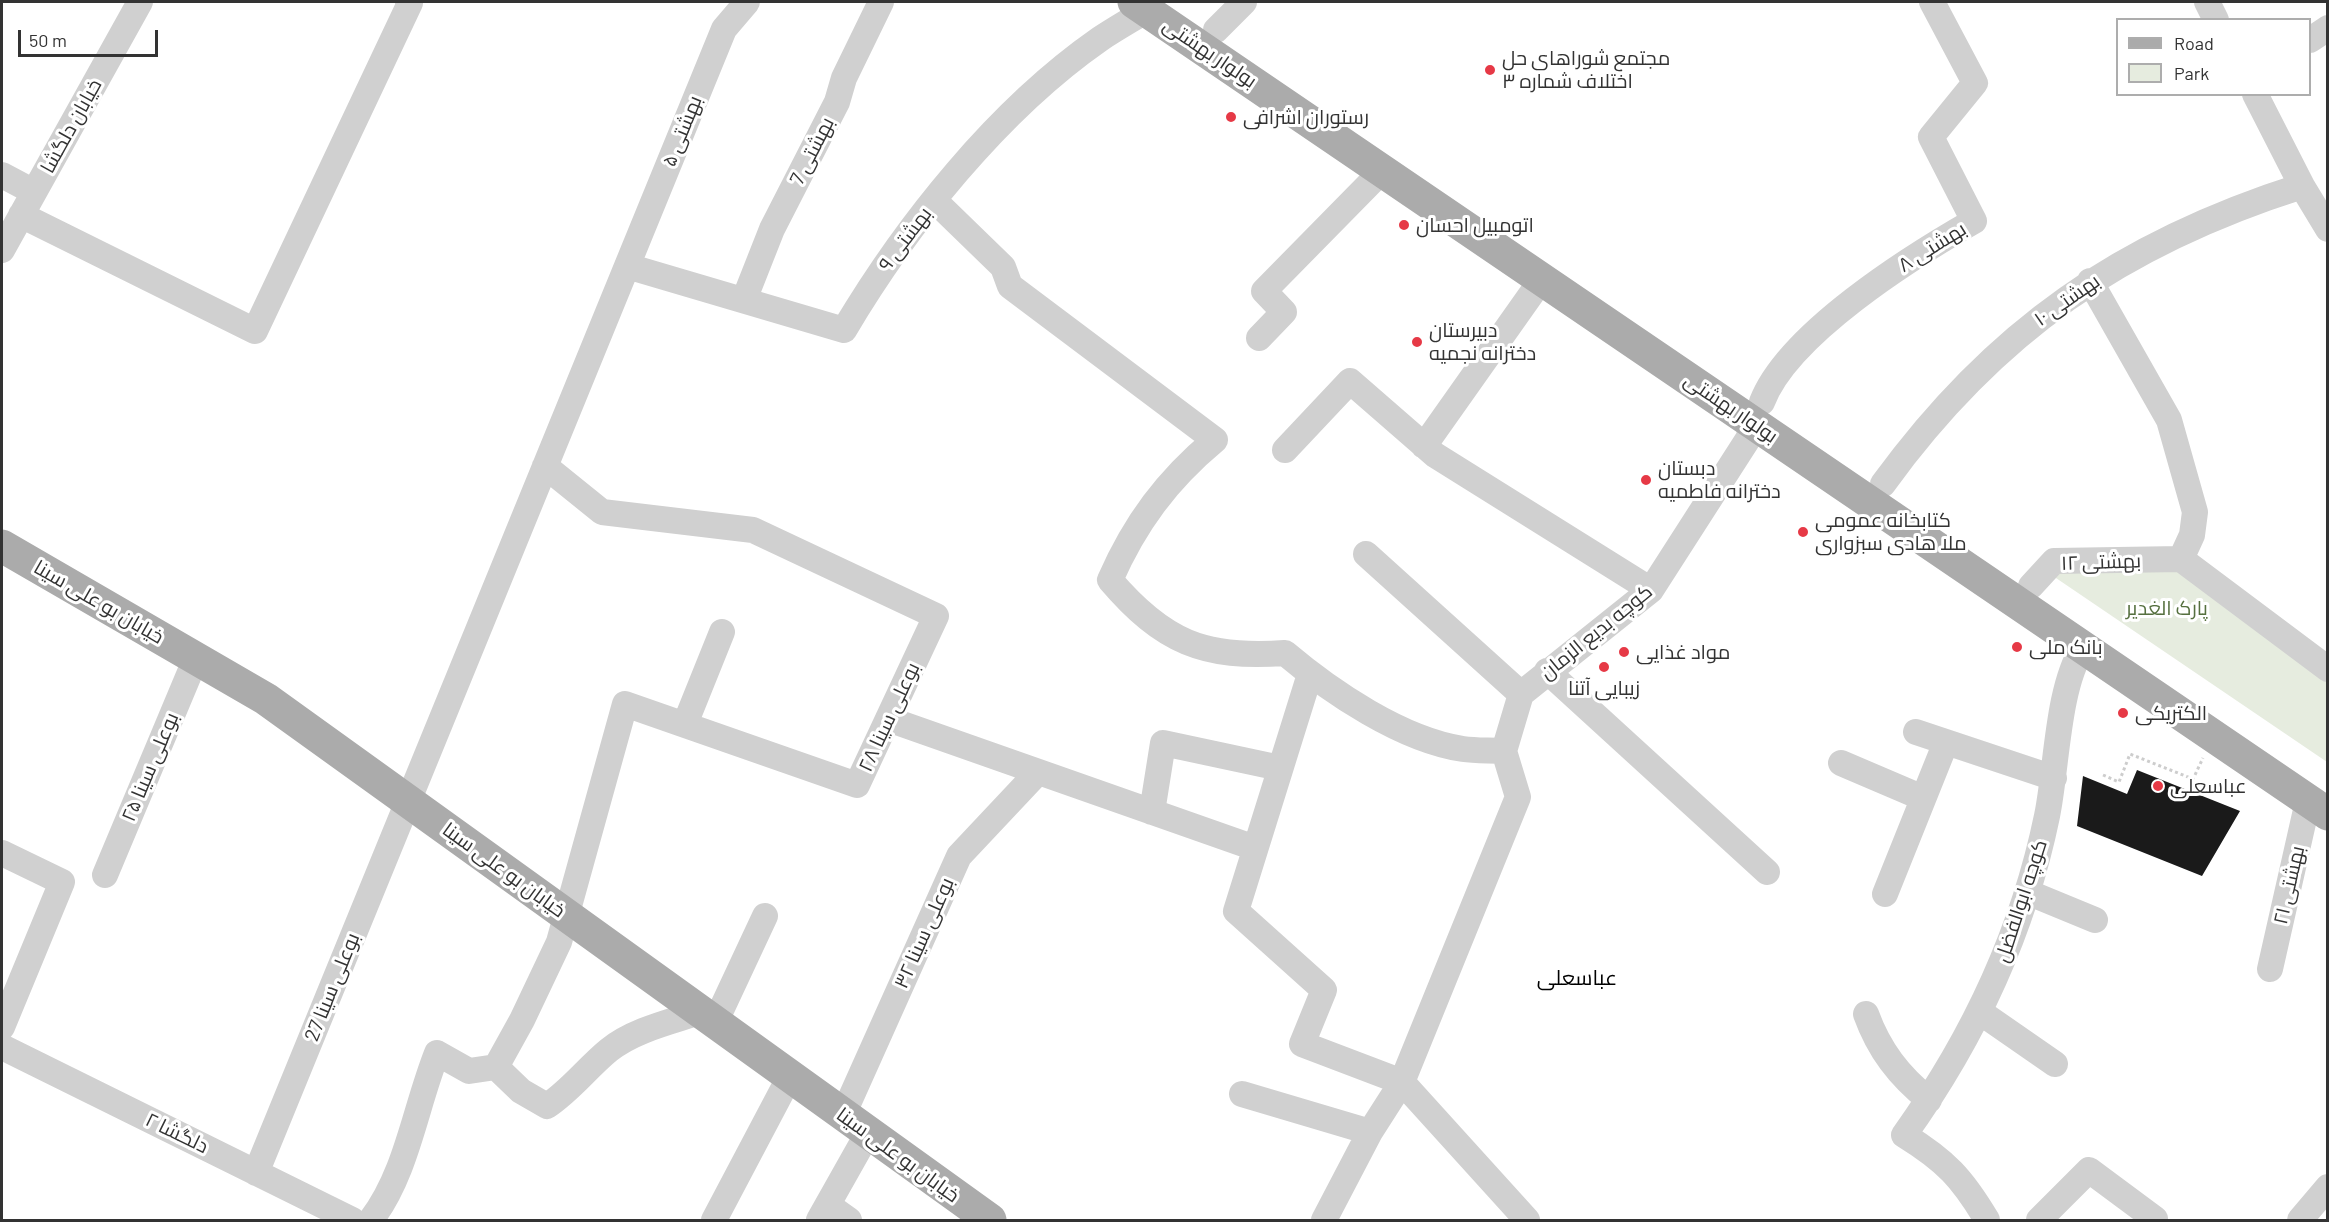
<!DOCTYPE html>
<meta charset="utf-8">
<style>
body{margin:0}
#map{position:relative;width:2329px;height:1222px;overflow:hidden;background:#fff;font-family:Barlow,sans-serif}
canvas{display:block}
.frame{position:absolute;inset:0;border:3px solid #333;pointer-events:none}
.legend{position:absolute;left:2116px;top:18px;width:195px;height:78px;box-sizing:border-box;background:#fff;border:2px solid #adadad;margin:0;padding:8px 10px;list-style:none;font-size:18px;color:#333}
.legend li{display:flex;align-items:center;gap:12px;height:30px}
.legend b{width:30px;border:2px solid #adadad}
.scale{position:absolute;left:18px;top:30px;width:140px;height:27px;box-sizing:border-box;border:3px solid #333;border-top:0;padding-left:8px;font-size:18px;line-height:21px;white-space:nowrap;color:#333;-webkit-text-stroke:4px #fff;paint-order:stroke}
</style>
<div id="map">
<canvas width="2329" height="1222"></canvas>
<div class="frame"></div>
<ul class="legend">
<li><b style="height:8px;background:#ababab"></b>Road</li>
<li><b style="height:16px;background:#e6ecdf"></b>Park</li>
</ul>
<div class="scale">50 m</div>
</div>
<script>
const ctx = document.querySelector('canvas').getContext('2d');
ctx.lineJoin = 'round';
function fillPath(path, color) {
  ctx.fillStyle = color;
  ctx.fill(path, 'evenodd');
}
function trace(path, color, width, dash) {
  ctx.strokeStyle = color;
  ctx.lineWidth = width;
  ctx.lineCap = dash ? 'butt' : 'round';
  ctx.setLineDash(dash || []);
  ctx.stroke(path);
}
function write(font, color, halo, rows, align = 'center') {
  ctx.font = font + ' Barlow,Cairo,sans-serif';
  ctx.lineWidth = 6;
  ctx.setLineDash([]);
  ctx.textBaseline = 'middle';
  ctx.strokeStyle = halo;
  ctx.fillStyle = color;
  for (const [text, x, y, turn = 0] of rows) {
    ctx.save();
    ctx.translate(x, y);
    ctx.rotate((+turn || 0) * Math.PI / 180);
    ctx.textAlign = isNaN(turn) ? turn : align;
    if (halo) ctx.strokeText(text, 0, 0);
    ctx.fillText(text, 0, 0);
    ctx.restore();
  }
}
fillPath(new Path2D(`
 M2178,569L2327,681V762L2053,576L2058,571Z`), '#e6ecdf');
fillPath(new Path2D(`
 M2137,770L2240,811L2202,876L2077,826L2083,776L2127,794Z`), '#1a1a1a');
trace(new Path2D(`
 M2103,775L2119,782L2130,754L2193,779L2203,758`), '#cdcdcd', 3, [3, 3]);
trace(new Path2D(`
 M2207,2L2216,20
 M1216,30L1244,2
 M2310,40L2328,28
 M2255,94L2302,186L2328,229
 M2,175L34,192
 M934,200L1003,267L1010,286L1215,440C1167,480 1135,523 1110,580C1163,642 1204,659 1285,653C1331,692 1402,740 1463,749C1476,751 1491,750 1504,751
 M21,215L255,331L410,3L408,2
 M2,250L140,2
 M627,266L844,330C907,224 998,110 1100,39C1115,29 1131,20 1147,10
 M2090,281L2169,420L2195,512L2192,535L2181,559
 M744,300L772,229L837,102L844,78L881,2
 M1259,338L1284,312L1264,291L1382,171
 M1762,402C1788,334 1911,257 1974,221L1931,137L1975,83L1932,2
 M1424,446L1542,279
 M1285,450L1350,381L1435,455L1651,590
 M545,466L602,512L753,530L936,616L857,785L625,704L559,942L522,1020L496,1067L521,1091L547,1106C571,1090 587,1068 609,1050C634,1030 670,1022 700,1012
 M1883,484C1994,331 2122,243 2302,186
 M1366,554L1521,694
 M2181,559L2328,669
 M2031,586L2054,561L2181,559
 M1547,671L1767,872
 M1310,674L1236,911L1324,990L1302,1044L1402,1082L1527,1220
 M888,719L1255,848
 M685,724L722,632
 M1916,732L2054,778
 M1504,751L1521,694L1651,590L1748,439L1753,424
 M1841,763L1923,798
 M1152,812L1163,743L1280,768
 M2,853L62,882L2,1027
 M105,875L196,658
 M2027,892L2095,920
 M1885,894L1946,742
 M2270,969L2308,801
 M1980,1012L2055,1064
 M1866,1014C1879,1050 1899,1076 1929,1100
 M715,1023L765,916
 M2,1047L352,1220
 M1242,1094L1370,1132
 M843,1115L959,856L1038,772
 M256,1173L724,29L747,2
 M828,1205L849,1220
 M371,1220C407,1173 415,1108 437,1053L469,1071L496,1067
 M714,1220L790,1076
 M819,1220L868,1133
 M1324,1220L1370,1132L1402,1082L1518,797L1504,751
 M1987,1220C1962,1178 1946,1161 1904,1135C1973,1039 2023,932 2047,816C2057,768 2057,688 2083,648
 M2039,1220L2089,1170L2155,1219
 M2300,1220L2328,1187`), '#d0d0d0', 26);
trace(new Path2D(`
 M1134,2L2328,814
 M2,546L266,699L990,1220`), '#ababab', 33);
for (const [x, y, r, color] of [
 [1490,70,6,"#e63946"],
 [1231,117,6,"#e63946"],
 [1404,225,6,"#e63946"],
 [1417,342,6,"#e63946"],
 [1646,480,6,"#e63946"],
 [1803,532,6,"#e63946"],
 [2017,647,6,"#e63946"],
 [1624,652,6,"#e63946"],
 [1604,667,6,"#e63946"],
 [2123,713,6,"#e63946"],
 [2158,786,6,"#e63946"]
]) {
  const dot = new Path2D();
  dot.arc(x, y, r, 0, 2 * Math.PI);
  ctx.fillStyle = color;
  ctx.fill(dot);
  trace(dot, '#fff', 2);
}
write('20px', '#333', '#fff', [
 ["بولوار بهشتی",1210,53,34],
 ["خیابان دلگشا",71,126,-61],
 ["بهشتی ۵",682,131,-68],
 ["بهشتی 7",812,151,-63],
 ["بهشتی ۹",905,239,-53],
 ["بهشتی ۸",1932,247,-32],
 ["بهشتی ۱۰",2067,300,-35],
 ["بولوار بهشتی",1731,408,34],
 ["بهشتی ۱۲",2101,562,-2],
 ["خیابان بو علی سینا",99,602,30],
 ["کوچه بدیع الزمان",1596,632,-39],
 ["بوعلی سینا ۲۸",889,717,-65],
 ["بوعلی سینا ۲۵",150,767,-67],
 ["خیابان بو علی سینا",504,870,36],
 ["بهشتی ۲۱",2289,885,-77],
 ["کوچه ابوالفضل",2021,901,-72],
 ["بوعلی سینا ۳۲",924,933,-66],
 ["بوعلی سینا 27",332,987,-68],
 ["دلگشا ۲",177,1133,26],
 ["خیابان بو علی سینا",898,1155,36]
]);
write('20px', '#333', '#fff', [
 ["مجتمع شوراهای حل",1502,58],
 ["اختلاف شماره ۳",1502,81],
 ["رستوران اشرافی",1243,117],
 ["اتومبیل احسان",1416,225],
 ["دبیرستان",1429,330],
 ["دخترانه نجمیه",1429,353],
 ["دبستان",1658,468],
 ["دخترانه فاطمیه",1658,491],
 ["کتابخانه عمومی",1815,520],
 ["ملا هادی سبزواری",1815,543],
 ["بانک ملی",2029,647],
 ["مواد غذایی",1636,652],
 ["زیبایی آتنا",1604,688,"center"],
 ["الکتریکی",2135,713],
 ["عباسعلی",2170,786]
], 'left');
write('20px', '#56703f', '#fff', [
 ["پارک الغدیر",2167,608]
]);
write('21px', '#000', '#fff', [
 ["عباسعلی",1577,978]
]);
</script>
